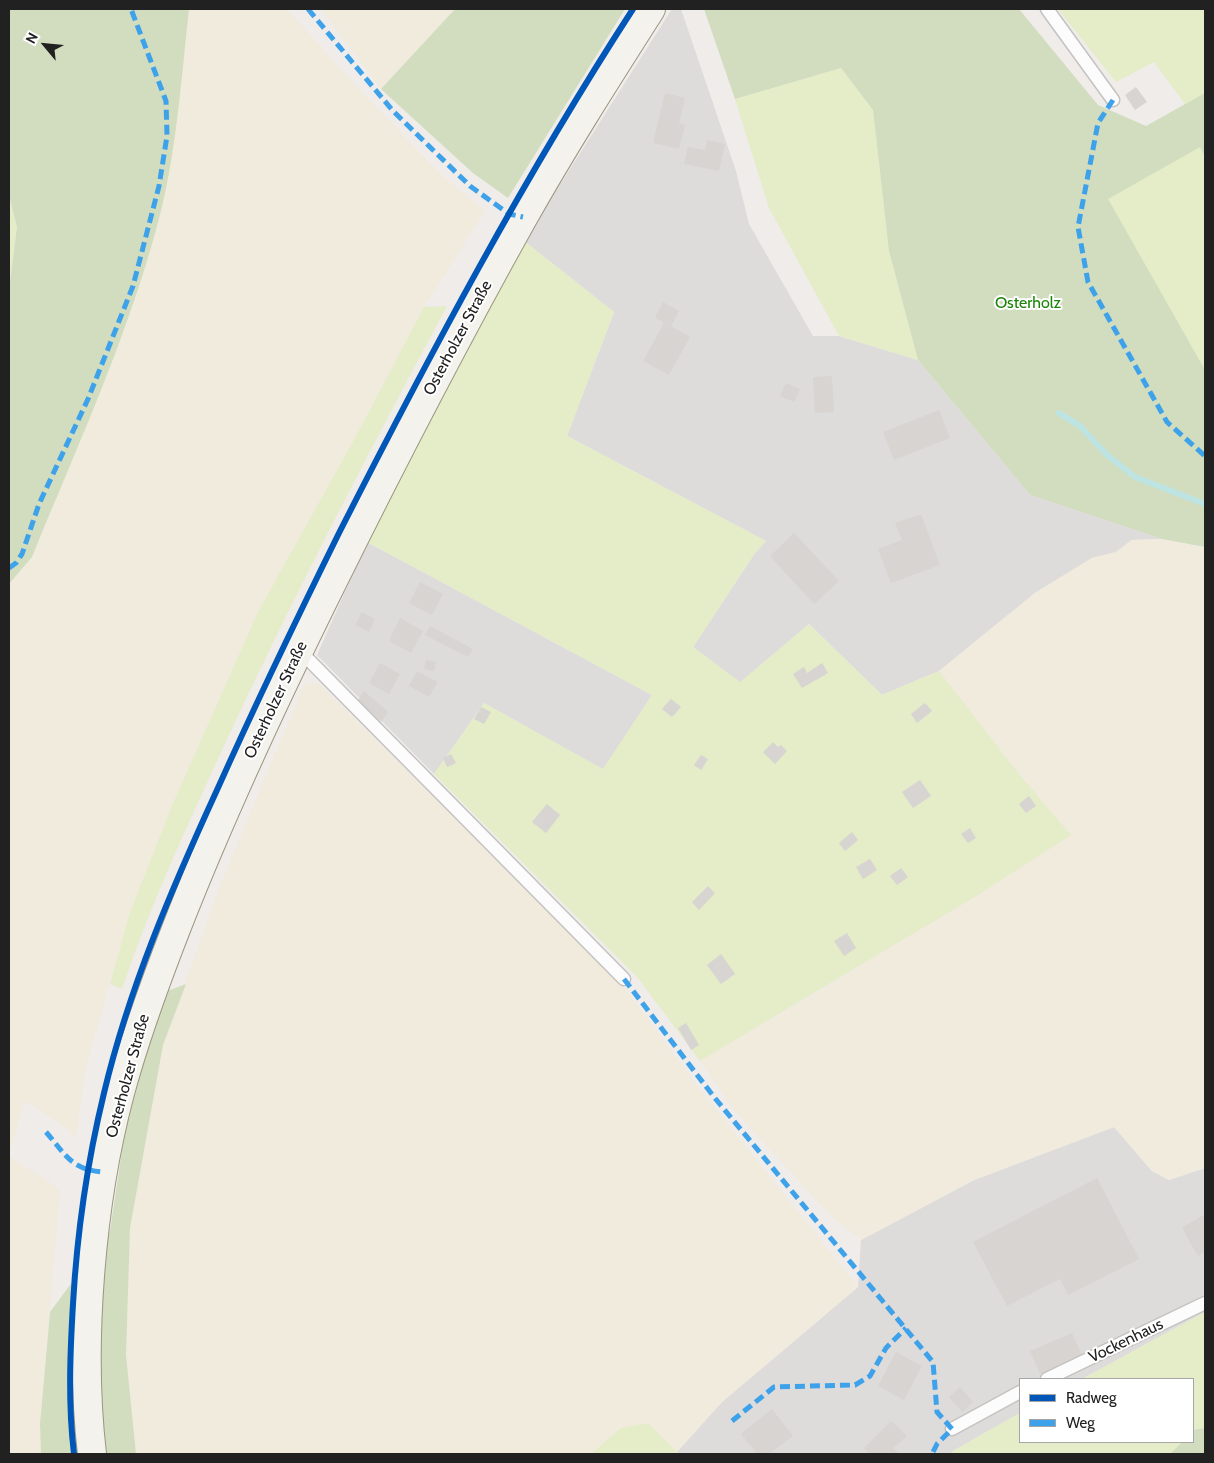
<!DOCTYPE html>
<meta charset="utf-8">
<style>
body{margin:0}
#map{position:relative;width:1214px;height:1463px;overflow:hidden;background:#efece9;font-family:Cabin,sans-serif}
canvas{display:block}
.frame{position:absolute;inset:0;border:10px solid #212121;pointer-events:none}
.legend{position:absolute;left:1019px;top:1378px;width:175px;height:65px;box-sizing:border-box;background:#fff;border:1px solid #a6a6a6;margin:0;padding:6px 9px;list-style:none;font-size:15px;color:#212121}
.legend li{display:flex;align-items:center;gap:10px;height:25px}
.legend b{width:25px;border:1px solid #a6a6a6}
.north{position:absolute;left:20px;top:20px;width:50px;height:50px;-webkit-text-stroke:4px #fff;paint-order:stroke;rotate:298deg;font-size:14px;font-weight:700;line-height:20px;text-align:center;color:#212121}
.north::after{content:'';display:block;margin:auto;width:18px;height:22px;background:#212121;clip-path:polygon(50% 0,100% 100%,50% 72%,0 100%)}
</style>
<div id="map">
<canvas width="1214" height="1463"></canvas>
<div class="frame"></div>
<ul class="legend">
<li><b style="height:6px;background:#0057b8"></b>Radweg</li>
<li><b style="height:6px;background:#3ea2ea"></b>Weg</li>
</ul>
<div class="north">N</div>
</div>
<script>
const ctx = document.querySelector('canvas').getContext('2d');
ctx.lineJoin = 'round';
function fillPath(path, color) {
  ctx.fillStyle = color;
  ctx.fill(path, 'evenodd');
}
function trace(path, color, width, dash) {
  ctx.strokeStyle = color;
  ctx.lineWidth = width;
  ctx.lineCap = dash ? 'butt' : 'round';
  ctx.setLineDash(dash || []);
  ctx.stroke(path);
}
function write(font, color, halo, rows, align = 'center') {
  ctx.font = font + ' Cabin,sans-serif';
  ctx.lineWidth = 4;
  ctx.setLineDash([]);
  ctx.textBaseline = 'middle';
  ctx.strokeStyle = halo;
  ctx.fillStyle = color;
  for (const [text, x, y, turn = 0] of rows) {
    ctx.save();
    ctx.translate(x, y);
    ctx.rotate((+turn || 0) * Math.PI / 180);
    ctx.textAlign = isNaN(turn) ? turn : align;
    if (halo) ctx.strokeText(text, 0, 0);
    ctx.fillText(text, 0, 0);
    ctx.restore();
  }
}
fillPath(new Path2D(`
 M672,9H681L736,171L749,224L813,336H839L918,360L1030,495L1162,539L1132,540L1116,552L1092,558L1035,593L939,671L882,695L809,624L740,683L693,647L755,553L766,541L567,436L614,312L524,241Z
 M367,542L652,695L603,770L484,703L434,774L317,655Z
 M1114,1127L1152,1171L1169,1180L1205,1168V1312L1082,1379H1020V1413L953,1451L950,1454L676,1453L722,1402L858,1287L861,1240L974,1180Z`), '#dedcdb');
fillPath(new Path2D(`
 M189,9H287L346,75L442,176L485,211L424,307L361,427L258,612L174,801L130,912L86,1067L76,1137L54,1119L25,1101L9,1156L60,1189L40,1424L41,1454H9V584L32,557L127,325L157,228L176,126Z
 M321,9H455L381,89Z
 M1162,539L1205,548V1168L1169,1180L1152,1171L1114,1127L974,1180L861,1240L831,1216L732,1108L700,1061L829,985L1071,835L1018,773L939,671L1035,593L1092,558L1116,552L1132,540Z
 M318,683L620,981L695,1083L858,1287L722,1402L676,1453L648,1423L621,1428L591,1454H136L126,1355L130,1228L163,1045L219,888L304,685Z`), '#f0ebdd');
fillPath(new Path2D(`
 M1058,9H1205V93L1185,104L1154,62L1116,82Z
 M841,68L873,110L889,251L918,360L839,336L769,208L735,99Z
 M1200,146L1205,157V370L1107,199Z
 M9,195L17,227L9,289Z
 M524,241L614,312L567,436L766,541L755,553L693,647L740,682L809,624L882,695L939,671L1018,773L1071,835L976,896L700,1061L638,978L434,774L484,703L603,769L652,695L367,542Z
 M447,306C371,448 296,591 228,737C190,820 151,902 122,989L110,984L130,912L174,801L258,612L361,427L424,307Z
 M1205,1312V1428L1193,1430V1379H1082Z
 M1020,1413V1442H1182L1170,1454H950L953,1451Z
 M648,1423L679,1454H591L621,1428Z`), '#e4ecc8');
fillPath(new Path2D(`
 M9,9H189C181,81 176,160 156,230C125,343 76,449 32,557L9,584V289L17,227L9,195Z
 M455,9H625L508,198L473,173L381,89Z
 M704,9H1019L1098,105L1146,126L1205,93V157L1200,147L1108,199L1205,370V547L1162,539L1030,495L918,360L889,251L873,110L841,68L735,99Z
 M186,984L163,1045L130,1228L126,1355L136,1454H41L40,1424L50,1312L110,1231L130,1096L162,993Z
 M1205,1428V1454H1170L1182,1442H1193V1430Z`), '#d1ddbe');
trace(new Path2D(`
 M1059,413L1080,426L1107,455L1135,477L1205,504`), '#bde4e2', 6);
fillPath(new Path2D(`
 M1136,87L1147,102L1135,110L1125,95Z
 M665,93L685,98L679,124L685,125L679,149L653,143Z
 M707,140L725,144L719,171L684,164L688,147L705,150Z
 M663,302L679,311L671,326L690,337L669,375L643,361L664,323L655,317Z
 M832,376L834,412L815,413L813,377Z
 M786,383L800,389L794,402L780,396Z
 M939,410L950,438L894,460L883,432Z
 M921,514L940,565L891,583L878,549L902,540L895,523Z
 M794,533L839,581L814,604L770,556Z
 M420,582L443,594L432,615L409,603Z
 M362,612L375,619L369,632L355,625Z
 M400,618L423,631L411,653L389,641Z
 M430,626L473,649L468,657L425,635Z
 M426,660L436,662L434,671L424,669Z
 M380,663L400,674L389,694L369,683Z
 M822,663L828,673L802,688L793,674L804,667L807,673Z
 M417,671L438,682L429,697L409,686Z
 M364,691L388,712L381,722L358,700Z
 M671,699L681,707L672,717L662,709Z
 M925,703L932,711L917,723L911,714Z
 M481,707L491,712L484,724L474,719Z
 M773,742L778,747L781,745L787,751L775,764L763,752Z
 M451,754L456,763L447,767L443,758Z
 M701,755L708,759L701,770L694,765Z
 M920,780L931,796L913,808L902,792Z
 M1029,796L1036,806L1026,813L1019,804Z
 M547,804L560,815L546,833L532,822Z
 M970,828L976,838L968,843L961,834Z
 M852,832L858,840L845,851L839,843Z
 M870,859L877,870L863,879L856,867Z
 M901,868L908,877L897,885L890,876Z
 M708,886L715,893L699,910L692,902Z
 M847,933L856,948L844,956L834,941Z
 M721,954L735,974L721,984L707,965Z
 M686,1023L699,1045L691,1050L678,1028Z
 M1097,1178L1139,1259L1068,1295L1060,1279L1007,1306L973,1242Z
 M1205,1214V1252L1198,1256L1182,1228Z
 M1072,1333L1082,1356L1040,1374L1030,1351Z
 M896,1352L922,1366L904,1400L878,1386Z
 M960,1387L973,1402L962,1412L949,1397Z
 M772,1409L793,1436L769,1454H757L741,1434Z
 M891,1421L907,1436L893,1448L899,1454H869L864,1448Z`), '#d7d4d2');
const service = new Path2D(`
 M1047,9L1113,100
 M299,650L624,979
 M1047,1379L1205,1303
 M952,1429L1020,1392`);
const secondary = new Path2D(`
 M92,1454C79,1343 91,1202 120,1093C135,1037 155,983 176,929C222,811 276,696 332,583C393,460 456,338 523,218C563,147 607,78 651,9`);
trace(service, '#c5c3c2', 15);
trace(secondary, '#9a9680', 30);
trace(service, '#fdfcfc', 12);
trace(secondary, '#f4f2ec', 28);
trace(new Path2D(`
 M308,9L393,111L470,186L509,214L523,217
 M1113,100L1098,123L1078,227L1088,282L1167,422L1205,456
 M9,568L16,563L22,554L39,504L88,399L133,286L159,186L167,136L166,101L131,9
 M624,979L714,1097L933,1362L937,1412L952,1429L937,1444L932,1454
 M46,1132C66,1155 71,1170 104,1172
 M732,1421L774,1387L855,1385L870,1376L886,1348L906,1328`), '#3ea2ea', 5, [10, 5]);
trace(new Path2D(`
 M74,1454C68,1405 70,1354 73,1304C77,1233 87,1163 104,1093C129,988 172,888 217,790C256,703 297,618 339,533C430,354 524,177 633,9`), '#0057b8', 6);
write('16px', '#1c8409', '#fff', [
 ["Osterholz",1028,303]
]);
write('16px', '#212121', '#fff', [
 ["Osterholzer Straße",458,338,-62],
 ["Osterholzer Straße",276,700,-65],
 ["Osterholzer Straße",128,1076,-75],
 ["Vockenhaus",1126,1341,-26]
]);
</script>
